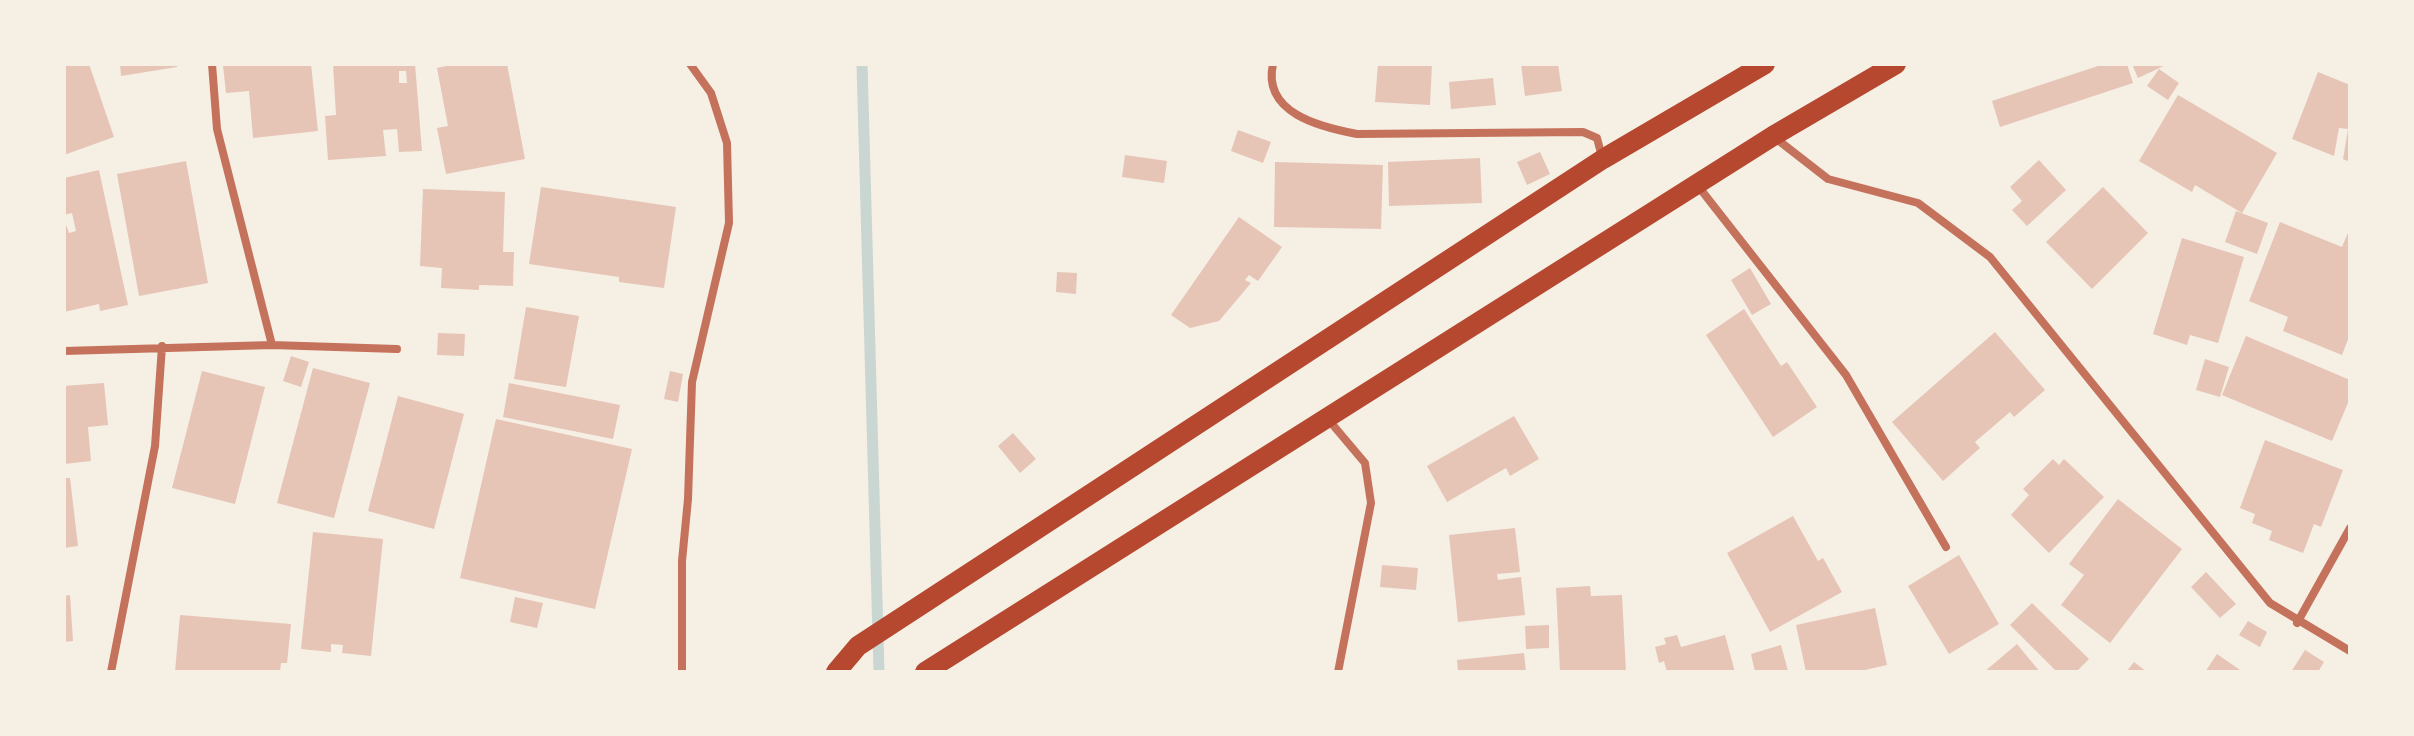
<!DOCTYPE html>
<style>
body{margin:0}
#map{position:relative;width:2414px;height:736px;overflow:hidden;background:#f6efe4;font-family:"Source Sans 3",sans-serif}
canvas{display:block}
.frame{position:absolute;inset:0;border:66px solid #f6efe4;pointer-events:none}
</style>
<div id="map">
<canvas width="2414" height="736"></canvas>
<div class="frame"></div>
</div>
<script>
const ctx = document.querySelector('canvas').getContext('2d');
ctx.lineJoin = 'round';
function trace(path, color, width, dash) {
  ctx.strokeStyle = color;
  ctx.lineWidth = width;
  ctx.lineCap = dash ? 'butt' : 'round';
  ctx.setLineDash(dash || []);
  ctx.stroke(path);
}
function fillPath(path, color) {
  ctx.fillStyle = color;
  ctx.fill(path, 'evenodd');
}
trace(new Path2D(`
 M862,64L879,672`), '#c9d6d2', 11);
fillPath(new Path2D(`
 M64,64H89L114,137L64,155Z
 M120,64H177V67L121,76Z
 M240,64H311L318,131L253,138L249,91L226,93L223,66Z
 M333,64H415L422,151L399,152L397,129L383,130L386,156L328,160L325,116L336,115ZM399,71H406L407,83H399Z
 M455,64H507L525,159L446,174L437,128L448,126L437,68Z
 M1378,64H1432L1430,105L1375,102Z
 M1521,64H1558L1562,91L1525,96Z
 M2104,64H2127L2133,83L2000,127L1992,101Z
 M2132,64H2168L2138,78Z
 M2159,69L2179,83L2168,100L2147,86Z
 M2318,72L2350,85V162L2343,159L2348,129L2339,128L2334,156L2292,139Z
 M1493,78L1496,105L1451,109L1449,82Z
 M2178,95L2277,153L2242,213L2195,185L2192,192L2139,161Z
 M1238,130L1271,142L1263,163L1231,151Z
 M1540,152L1550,174L1527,185L1517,162Z
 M1125,155L1167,161L1164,183L1122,177Z
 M1480,158L1482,203L1389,206L1388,162Z
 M2039,160L2066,190L2027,226L2012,210L2022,201L2010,187Z
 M186,161L208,283L139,296L117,174Z
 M1275,162L1383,165L1381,229L1274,227Z
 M99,170L128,305L100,311L99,304L64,312V219L69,233L76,231L72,213L64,215V178Z
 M541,187L676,207L664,288L619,282V277L529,264Z
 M2103,187L2148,233L2092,289L2046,242Z
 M423,189L505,192L503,252H514L513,286L479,285V290L441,288L442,268L420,266Z
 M2236,211L2268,223L2257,254L2225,242Z
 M1239,217L1282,247L1258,281L1249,275L1245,280L1251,283L1219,321L1190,328L1171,315Z
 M2280,222L2342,247L2350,228V334L2342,355L2283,331L2288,317L2249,301Z
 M2182,238L2244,257L2218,343L2190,335L2187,345L2153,334Z
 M1750,268L1771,304L1752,315L1731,280Z
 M1057,272L1077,273L1076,294L1056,292Z
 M526,307L579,316L566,387L514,379Z
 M1744,309L1781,366L1787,362L1817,407L1773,437L1706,335Z
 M1995,332L2045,390L2014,417L2010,412L1975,442L1980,448L1943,481L1892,422Z
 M438,333L465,334L464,356L437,355Z
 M2246,336L2350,380V398L2332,441L2222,395Z
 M291,356L309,362L301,387L283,381Z
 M2205,359L2229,367L2220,397L2196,390Z
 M313,368L370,383L334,518L277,503Z
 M202,371L265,387L235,504L172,488Z
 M670,371L683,374L678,402L664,399Z
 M104,383L108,425L88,427L91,461L64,464V386Z
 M509,383L620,405L613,439L503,417Z
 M398,396L464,414L434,529L368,511Z
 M1514,416L1539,459L1510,476L1506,468L1447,502L1427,466Z
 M496,419L632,449L595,609L460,578Z
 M1013,433L1036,459L1020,473L998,446Z
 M2265,440L2343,470L2321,527L2314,524L2303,553L2269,540L2272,531L2252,523L2255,514L2240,508Z
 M2053,459L2059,465L2064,459L2104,497L2049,553L2011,515L2029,495L2023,489Z
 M64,478H70L78,546L64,548Z
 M2118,499L2182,549L2110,643L2061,605L2084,575L2069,564Z
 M1793,516L1818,561L1823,558L1842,592L1770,632L1727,553Z
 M1515,528L1520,572L1497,574L1498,580L1521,577L1525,615L1458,622L1449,535Z
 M313,532L383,539L371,656L342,653L343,645L331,644V652L301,649Z
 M1959,555L1999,624L1949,654L1908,586Z
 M1382,565L1418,568L1416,590L1380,587Z
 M2206,572L2236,604L2220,618L2191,587Z
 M1590,586L1591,596L1622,595L1626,672H1560L1556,588Z
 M70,595L73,641L64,642V596Z
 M515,597L543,603L537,628L510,622Z
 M2032,603L2089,659L2076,672H2057L2010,625Z
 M1875,608L1887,665L1856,672H1806L1796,625Z
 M180,615L291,624L287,663H281L280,672H175Z
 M2248,621L2267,632L2260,647L2239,635Z
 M1549,625V648L1526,649L1525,626Z
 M1677,635L1681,647L1725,635L1735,672H1667L1664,661L1659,663L1655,647L1666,644L1664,638Z
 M2017,644L2040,672H1984Z
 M1781,645L1788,671L1755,672L1751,654Z
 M2305,650L2324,662L2318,672H2291Z
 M1524,653L1526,672H1458L1457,660Z
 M2217,654L2243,672H2205Z
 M2134,662L2147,672H2126Z`), '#e6c5b7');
trace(new Path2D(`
 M212,64L217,129L272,345
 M1273,64C1262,113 1320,127 1357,134L1583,132L1597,138L1602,157
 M1774,137L1828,179L1918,203L1990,257L2270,603L2350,651
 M1698,186L1846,375L1946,547
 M64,351L272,345L397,349
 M1327,418L1365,463L1371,503L1338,672
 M2297,623L2350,528
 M111,672L155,446L162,346
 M682,672V561L688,499L692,382L729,223L727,143L711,93L690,64`), '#c5725c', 8);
trace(new Path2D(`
 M836,672L858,646L927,601L1603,159L1765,64
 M925,672L1773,136L1896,64`), '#b5482f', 20);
</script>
